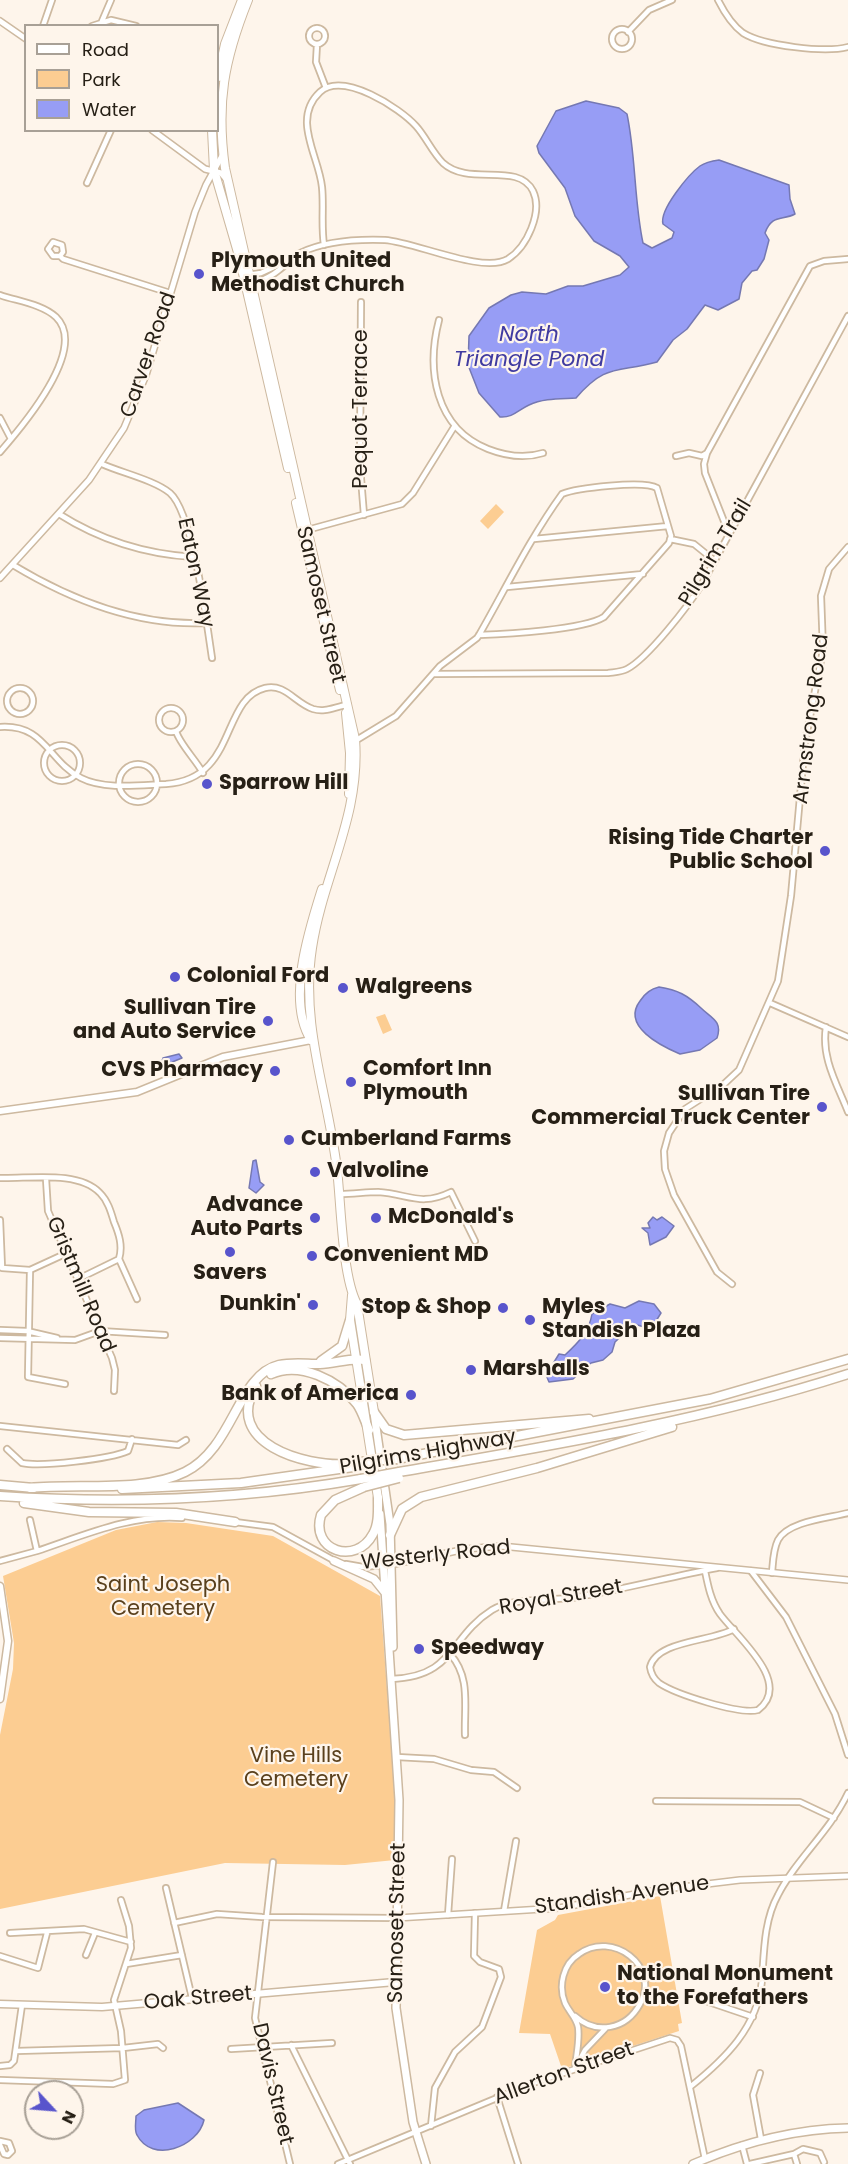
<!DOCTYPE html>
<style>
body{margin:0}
#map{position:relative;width:848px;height:2164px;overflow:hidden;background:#fef5eb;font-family:Poppins,sans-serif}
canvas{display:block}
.legend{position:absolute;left:24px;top:24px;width:195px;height:108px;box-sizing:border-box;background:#fef5eb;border:2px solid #a8a096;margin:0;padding:8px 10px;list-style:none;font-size:18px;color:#272016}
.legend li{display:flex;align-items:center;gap:12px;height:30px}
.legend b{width:30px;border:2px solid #a8a096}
.north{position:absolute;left:24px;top:2080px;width:60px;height:60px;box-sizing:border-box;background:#fef5eb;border:2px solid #a8a096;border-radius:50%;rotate:116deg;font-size:16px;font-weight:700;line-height:24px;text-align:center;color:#272016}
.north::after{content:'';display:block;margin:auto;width:21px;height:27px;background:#5854cc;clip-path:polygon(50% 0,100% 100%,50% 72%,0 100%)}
</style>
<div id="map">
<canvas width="848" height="2164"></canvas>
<ul class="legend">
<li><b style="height:8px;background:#fff"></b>Road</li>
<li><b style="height:16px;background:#fccd92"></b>Park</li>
<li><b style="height:16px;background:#979df5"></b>Water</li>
</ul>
<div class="north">N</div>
</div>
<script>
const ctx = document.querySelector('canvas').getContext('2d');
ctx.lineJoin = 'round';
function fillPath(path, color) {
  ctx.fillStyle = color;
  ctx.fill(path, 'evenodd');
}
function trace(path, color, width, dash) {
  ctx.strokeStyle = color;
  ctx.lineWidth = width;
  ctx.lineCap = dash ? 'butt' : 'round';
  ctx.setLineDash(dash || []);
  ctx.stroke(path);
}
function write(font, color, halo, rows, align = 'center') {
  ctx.font = font + ' Poppins,sans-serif';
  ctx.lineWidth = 4.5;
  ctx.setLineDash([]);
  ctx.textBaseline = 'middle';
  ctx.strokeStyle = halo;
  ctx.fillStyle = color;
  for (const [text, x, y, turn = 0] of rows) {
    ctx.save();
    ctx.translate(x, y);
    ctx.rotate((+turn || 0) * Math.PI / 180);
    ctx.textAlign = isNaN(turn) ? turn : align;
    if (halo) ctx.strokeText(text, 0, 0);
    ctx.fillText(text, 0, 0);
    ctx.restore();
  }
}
fillPath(new Path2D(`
 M496,504L504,512L488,529L480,521Z
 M385,1014L392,1030L383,1034L376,1017Z
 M157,1522L186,1523L273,1536L380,1596L395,1795V1860L345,1865L225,1863L0,1909V1735L13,1669L14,1643L3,1576L116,1530Z
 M660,1896L682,2023L678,2024L679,2031L562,2069L550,2034L519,2033L537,1930L555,1920L558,1915Z`), '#fccd92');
const water = new Path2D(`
 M586,101L619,108L627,114C636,157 634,201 643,243L652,248L672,238L674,232L663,224C659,210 689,174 700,166C706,162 712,161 719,160L789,185L790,199L795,214C782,221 772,214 765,233L769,240L764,259L757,270L752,271L742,283L739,299L718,310L705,305L687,329L673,340L657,362C617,373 606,363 576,398C561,399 544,398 529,405C518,410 513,418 500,417L479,393L468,365L469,336L489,308L511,295L522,292L546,294L568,286H583L620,275L629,267L620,256L594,241L575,216L565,188L539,153L537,146L556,111Z
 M659,987C678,990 687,995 701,1008C711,1018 723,1021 717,1038L700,1050L680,1054C661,1046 621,1026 640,1001C645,993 650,989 659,987Z
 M179,1054L182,1058L160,1067L163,1058Z
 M256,1160L260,1182L264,1185L256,1193L249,1188L253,1161Z
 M653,1217L657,1220L662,1217L674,1226L666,1237L650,1245L648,1233L642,1228H650L648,1223Z
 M639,1301L654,1304L661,1313L651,1329L634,1324L615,1342L612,1352L603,1360L591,1363L573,1379L549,1382L546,1375L559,1354L565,1355C578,1343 589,1332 592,1314L610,1304L625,1308Z
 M178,2103L204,2120C198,2147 152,2164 137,2135C134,2130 136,2123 136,2116L144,2110Z`);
fillPath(water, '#979df5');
trace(water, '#7578b2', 1.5);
const minor = new Path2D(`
 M718,0C724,12 732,25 743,33C764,46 825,53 848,47
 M102,21L111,0
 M43,26L52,0
 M92,26L111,20L136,26
 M309 36a8 8 0 1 1 16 0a8 8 0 1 1-16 0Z
 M612 39a10 10 0 1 1 20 0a10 10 0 1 1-20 0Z
 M628,32L649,10L672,0
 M317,44L316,62L326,88
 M87,183L111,130
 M60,256L63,252L62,245L53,242L48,249L53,256H60L63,259L170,293
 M247,275L261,273L287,261
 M251,285C261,281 271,277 279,270C286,265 292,257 300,253C325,241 357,239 385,240C415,242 483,274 508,259C527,247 543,212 533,191C518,161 469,187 443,163C432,152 426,137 416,126C400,108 343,71 320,92C291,119 319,156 322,187C324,206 321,225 324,245
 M0,295C17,301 42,304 56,317C89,349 21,428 0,452
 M361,302L360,466L364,515
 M439,320C426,370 435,428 488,449C506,456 524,459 543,453
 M0,418L11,439
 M707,453L704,464L705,473L729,534
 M676,456L689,453L702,456L707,453L810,266L824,261L848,259
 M102,464C122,473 154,480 170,493C193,513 207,625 212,658
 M59,514C100,540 145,554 193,557
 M307,530L402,504L413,493L454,427
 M534,539L668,526
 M670,539L694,544L715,561
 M13,565C71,600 137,626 205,623
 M507,587L643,574
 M434,674L608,673C615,672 621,672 627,669C648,658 689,605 702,584L848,316
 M7 701a13 13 0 1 1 26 0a13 13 0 1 1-26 0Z
 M159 720a12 12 0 1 1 24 0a12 12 0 1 1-24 0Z
 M0,727C45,724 48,761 81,778C104,790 141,785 166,784C238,779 220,699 265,688C285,683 295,703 313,709C326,713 336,706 348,705
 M176,731C179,743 196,760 203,773
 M355,741L396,716L440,666L477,638L479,635C506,588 530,538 562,494C576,488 644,480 657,488L671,536L669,543L604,617C583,630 506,634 479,635
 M44 763a18 18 0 1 1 36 0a18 18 0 1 1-36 0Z
 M119 783a19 19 0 1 1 38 0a19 19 0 1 1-38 0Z
 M770,1003L848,1037
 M826,1027C821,1058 837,1084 848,1112
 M0,1178C29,1179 78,1170 100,1193C108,1201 111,1212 114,1222C119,1234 123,1246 119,1259L78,1279
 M46,1179L48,1211L112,1358L115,1370L114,1391
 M340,1194C353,1194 366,1192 378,1192C409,1194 420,1207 451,1192L475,1241
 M0,1220L2,1268L30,1270L67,1253
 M119,1259L137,1299
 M30,1270L28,1377L65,1384
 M732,1284L717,1272L674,1195L665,1169L664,1151L669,1133L685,1109L724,1084L739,1070L778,981L791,896L805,742L823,650L821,596L829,569L848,547
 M0,1330L27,1331L57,1338
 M0,1338L75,1340L100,1331L165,1335
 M0,1426L178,1445L186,1440
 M7,1449L22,1463C41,1467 110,1459 128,1451L132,1439
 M235,1522L273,1527L335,1561
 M37,1551C85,1535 131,1514 182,1518
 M0,1561L37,1551L30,1520
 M346,1564L363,1567L385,1565
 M705,1571C708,1586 711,1601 720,1614C736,1636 794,1683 758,1710C740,1715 675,1694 659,1683C654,1679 651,1674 650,1667C657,1640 711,1642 734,1629
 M751,1571L786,1617L835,1714L848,1755
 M772,1573C773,1562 773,1550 778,1540C788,1521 829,1518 848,1513
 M450,1654C471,1677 464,1706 465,1735
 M391,1679C455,1677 449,1637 492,1610C512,1597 553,1601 578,1597C624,1589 670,1577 717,1568
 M397,1757L434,1759L471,1770L494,1772L517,1788
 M656,1801L800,1802L834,1818
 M273,1862L255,2018L290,2164
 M166,1888L192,1998
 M504,1911L516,1841
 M448,1915L452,1859
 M174,1923L217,1914L262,1917L397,1918
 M10,1933L84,1929L131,1942
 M86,1955L95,1933
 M0,1956L38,1968L47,1933
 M126,1964L182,1955
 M700,1999L753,2017
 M575,2016C596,2035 626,2030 640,2004C661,1966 612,1930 579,1954C563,1964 558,1986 565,2003C569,2012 576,2017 578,2027C580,2040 576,2055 575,2068
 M291,2045L350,2164
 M231,2049L332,2043
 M16,2051L123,2048L158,2044L163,2048
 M578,2063L585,2050L606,2028
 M0,2066L10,2065L14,2061L22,2005
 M760,2073L753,2095L761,2139
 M0,2080L113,2084L125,2080L121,2031L114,2000L131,1948L129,1926L121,1900
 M690,2087C725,2059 758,2027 762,1980C764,1952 764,1920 778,1895C796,1859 829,1833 848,1793
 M497,2097L518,2164
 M431,2126L435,2088L455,2052L482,2027L501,1977L499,1969L480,1962L474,1956L475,1913
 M0,2141L9,2143L12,2151L8,2155L4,2154L0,2145
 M742,2145L747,2164
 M794,2154L797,2164
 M338,2164L533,2083L670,2038L677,2040L681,2046L705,2159
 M750,2164L794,2154L803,2149L820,2153L824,2162`);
const tertiary = new Path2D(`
 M0,21L26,39
 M152,130L205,169L221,173L227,180
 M0,578L89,480L124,428L146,375L195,212L206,185L223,154
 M390,1565L466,1549L501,1546L848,1580
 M397,1918L559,1908L657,1890L740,1880L848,1876`);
const secondary = new Path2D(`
 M0,1111L137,1092L223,1057L311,1040
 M0,1586L8,1641L0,1699
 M0,2004L102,2007L395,1982`);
const primary = new Path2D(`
 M374,1413L390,1524L393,1647
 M380,1514L399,1800L396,2008L413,2122L426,2164
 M334,1561L374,1579L386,1594
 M693,2164C744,2142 793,2129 848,2128`);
const trunk = new Path2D(`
 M248,0C224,60 216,103 225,168L355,739C361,816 323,875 312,948C300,1025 328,1094 337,1169C341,1203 342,1276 357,1304L374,1412
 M218,77L225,44L242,0
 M212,130L214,170L239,256L288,468
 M296,503L340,690
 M346,713L350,753L349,794
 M311,1040C286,1001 309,930 322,889
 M352,1295L350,1320L378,1498`);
const motorway = new Path2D(`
 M321,1361L342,1346L350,1320
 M271,1374C300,1361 338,1380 357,1404C362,1411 365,1421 369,1430
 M256,1386C222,1443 305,1467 347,1464
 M374,1412L386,1429L404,1435L589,1419
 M397,1459L710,1399L848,1359
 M399,1472C550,1446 702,1421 848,1374
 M0,1485L34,1488
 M364,1487L335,1500L321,1515C310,1551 356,1566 373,1534C379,1524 378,1510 378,1498
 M30,1488C77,1483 143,1493 185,1472C234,1448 237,1375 279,1365C292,1362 306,1364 320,1364C335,1364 350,1357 365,1360
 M122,1489L241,1483L360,1466
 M0,1496C122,1504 240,1500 361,1479
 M24,1503L89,1512L176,1513L235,1522
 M390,1535L402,1509L421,1497L537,1468L672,1427`);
trace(minor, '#cdb9a0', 8);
trace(tertiary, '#cdb9a0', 8);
trace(secondary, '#cdb9a0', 9);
trace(primary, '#cdb9a0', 10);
trace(trunk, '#cdb9a0', 10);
trace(motorway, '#cdb9a0', 11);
trace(minor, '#fff', 4.5);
trace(tertiary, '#fff', 5);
trace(secondary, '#fff', 6);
trace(primary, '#fff', 7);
trace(trunk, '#fff', 8);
trace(motorway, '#fff', 8);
const motorwayBridge = new Path2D(`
 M359,1462L397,1459
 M361,1479L399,1472
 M364,1487L399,1478`);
trace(motorwayBridge, '#cdb9a0', 11, []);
trace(motorwayBridge, '#fff', 8);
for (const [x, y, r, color] of [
 [199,274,6,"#5854cc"],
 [207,784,6,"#5854cc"],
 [825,851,6,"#5854cc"],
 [175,977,6,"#5854cc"],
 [343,988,6,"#5854cc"],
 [268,1021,6,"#5854cc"],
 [275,1071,6,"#5854cc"],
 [351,1082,6,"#5854cc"],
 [822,1107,6,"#5854cc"],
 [289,1140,6,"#5854cc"],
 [315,1172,6,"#5854cc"],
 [315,1218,6,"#5854cc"],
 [376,1218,6,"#5854cc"],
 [230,1252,6,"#5854cc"],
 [312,1256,6,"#5854cc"],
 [313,1305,6,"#5854cc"],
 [503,1308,6,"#5854cc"],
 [530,1320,6,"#5854cc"],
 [471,1370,6,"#5854cc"],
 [411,1395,6,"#5854cc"],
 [419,1649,6,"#5854cc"],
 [605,1987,6,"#5854cc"]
]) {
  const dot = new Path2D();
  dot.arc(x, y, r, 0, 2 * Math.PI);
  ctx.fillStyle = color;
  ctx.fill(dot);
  trace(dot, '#fef5eb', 2);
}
write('bold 21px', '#272016', '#fef5eb', [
 ["Plymouth United",211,262],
 ["Methodist Church",211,286],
 ["Sparrow Hill",219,784],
 ["Rising Tide Charter",813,839,"right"],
 ["Public School",813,863,"right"],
 ["Colonial Ford",187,977],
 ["Walgreens",355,988],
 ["Sullivan Tire",256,1009,"right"],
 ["and Auto Service",256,1033,"right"],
 ["Comfort Inn",363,1070],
 ["Plymouth",363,1094],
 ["CVS Pharmacy",263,1071,"right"],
 ["Sullivan Tire",810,1095,"right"],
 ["Commercial Truck Center",810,1119,"right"],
 ["Cumberland Farms",301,1140],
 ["Valvoline",327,1172],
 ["Advance",303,1206,"right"],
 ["Auto Parts",303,1230,"right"],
 ["McDonald's",388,1218],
 ["Convenient MD",324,1256],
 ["Savers",230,1274,"center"],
 ["Dunkin'",301,1305,"right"],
 ["Stop & Shop",491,1308,"right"],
 ["Myles",542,1308],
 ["Standish Plaza",542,1332],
 ["Marshalls",483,1370],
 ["Bank of America",399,1395,"right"],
 ["Speedway",431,1649],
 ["National Monument",617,1975],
 ["to the Forefathers",617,1999]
], 'left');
write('21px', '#272016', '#fef5eb', [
 ["Carver Road",149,355,-71],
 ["Pequot Terrace",362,409,-90],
 ["Pilgrim Trail",716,553,-59],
 ["Eaton Way",195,573,78],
 ["Samoset Street",320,605,77],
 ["Armstrong Road",812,719,-83],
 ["Gristmill Road",80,1285,67],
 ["Pilgrims Highway",428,1453,-10],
 ["Westerly Road",436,1556,-6],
 ["Royal Street",561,1598,-10],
 ["Standish Avenue",622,1896,-8],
 ["Samoset Street",398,1923,-89],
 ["Oak Street",198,1999,-5],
 ["Allerton Street",564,2074,-20],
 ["Davis Street",272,2084,77]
]);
write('21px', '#5a401c', '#fef5eb', [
 ["Saint Joseph",163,1586],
 ["Cemetery",163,1610],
 ["Vine Hills",296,1757],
 ["Cemetery",296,1781]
]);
write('italic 22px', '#403ba0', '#fef5eb', [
 ["North",529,335],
 ["Triangle Pond",529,360]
]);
</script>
